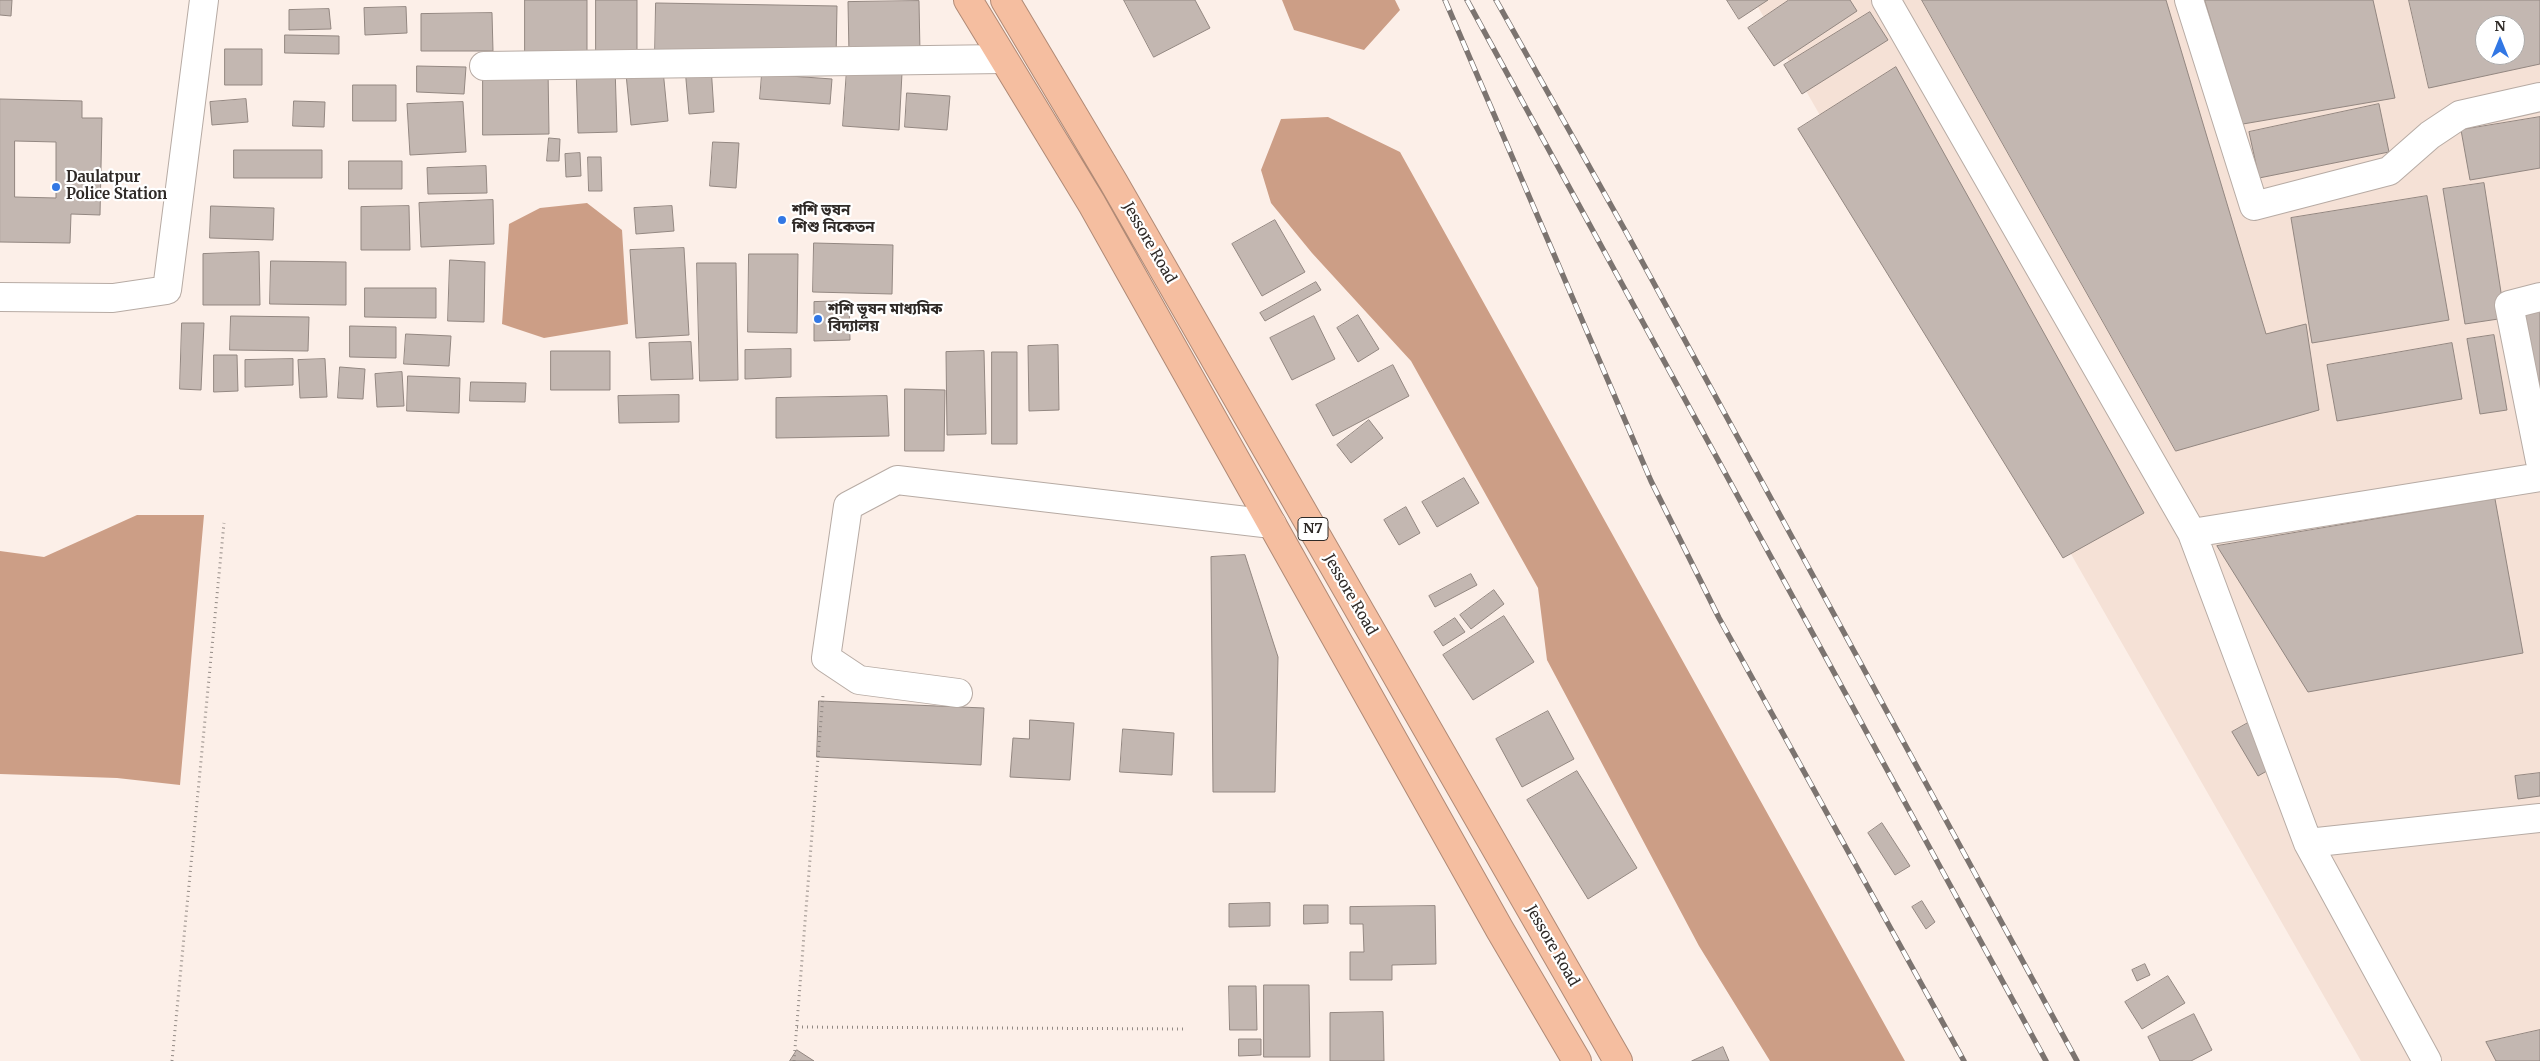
<!DOCTYPE html>
<meta charset="utf-8">
<style>
body{margin:0}
#map{position:relative;width:2540px;height:1061px;overflow:hidden;background:#fcefe8;font-family:Merriweather,serif}
canvas{display:block}
.north{position:absolute;left:2475px;top:15px;width:50px;height:50px;box-sizing:border-box;background:#fff;border:1px solid #acaaa9;border-radius:50%;rotate:0deg;font-size:14px;font-weight:700;line-height:20px;text-align:center;color:#2f2a27}
.north::after{content:'';display:block;margin:auto;width:18px;height:22px;background:#3277e4;clip-path:polygon(50% 0,100% 100%,50% 72%,0 100%)}
</style>
<div id="map">
<canvas width="2540" height="1061"></canvas>
<div class="north">N</div>
</div>
<script>
const ctx = document.querySelector('canvas').getContext('2d');
ctx.lineJoin = 'round';
function fillPath(path, color) {
  ctx.fillStyle = color;
  ctx.fill(path, 'evenodd');
}
function trace(path, color, width, dash) {
  ctx.strokeStyle = color;
  ctx.lineWidth = width;
  ctx.lineCap = dash ? 'butt' : 'round';
  ctx.setLineDash(dash || []);
  ctx.stroke(path);
}
function write(font, color, halo, rows, align = 'center') {
  ctx.font = font + ' Merriweather,"Noto Sans Bengali",serif';
  ctx.lineWidth = 4.5;
  ctx.setLineDash([]);
  ctx.textBaseline = 'middle';
  ctx.strokeStyle = halo;
  ctx.fillStyle = color;
  for (const [text, x, y, turn = 0] of rows) {
    ctx.save();
    ctx.translate(x, y);
    ctx.rotate((+turn || 0) * Math.PI / 180);
    ctx.textAlign = isNaN(turn) ? turn : align;
    if (halo) ctx.strokeText(text, 0, 0);
    ctx.fillText(text, 0, 0);
    ctx.restore();
  }
}
fillPath(new Path2D(`
 M1754,0H2540V1061H2361ZM2485,25H2515V55H2485Z`), '#f5e1d6');
fillPath(new Path2D(`
 M1282,0H1395L1400,10L1364,50L1294,30Z
 M1328,117L1400,152L1905,1061H1770L1699,946L1547,660L1538,588L1411,361L1312,253L1271,203L1261,170L1281,119Z
 M587,203L622,230L628,324L544,338L502,324L509,224L540,208Z
 M137,515H204L180,785L117,778L0,774V551L44,557Z`), '#cc9e86');
const building = new Path2D(`
 M0,0H12L11,16L0,15Z
 M525,0H587V54L525,53Z
 M596,0H637V53H596Z
 M1124,0H1195L1210,28L1154,57Z
 M1727,0H1768L1739,19Z
 M1789,0H1850L1857,11L1774,66L1748,28Z
 M1922,0H2166L2266,334L2306,324L2319,410L2176,451Z
 M2205,0H2373L2395,98L2243,124Z
 M2409,0H2540V64L2429,88ZM2485,25H2515V55H2485Z
 M919,1L920,53L849,54L848,2Z
 M656,3L837,6L836,59L655,55Z
 M406,7L407,33L365,35L364,8Z
 M329,9L331,29L289,30V10Z
 M1870,12L1888,40L1802,94L1784,65Z
 M492,13L493,51H421V14Z
 M285,35L339,36V54L285,53Z
 M225,49H262V85H225Z
 M417,66L466,67L464,94L417,92Z
 M615,66L617,132L578,133L576,68Z
 M711,66L714,112L689,114L685,68Z
 M1896,67L2144,513L2063,558L1798,129Z
 M483,69H548L549,134L483,135Z
 M847,69L902,73L899,130L843,126Z
 M663,70L668,121L631,125L626,74Z
 M762,74L832,79L830,104L760,99Z
 M353,85H396V121H353Z
 M907,93L950,96L947,130L905,127Z
 M0,99L82,101V118H102L100,215L71,214L70,243L0,242ZM15,141L56,142V198L15,197Z
 M246,99L248,122L212,125L210,102Z
 M294,101L325,102L324,127L293,126Z
 M463,102L466,152L410,155L407,104Z
 M2379,104L2389,152L2259,178L2249,132Z
 M2540,117V168L2470,180L2461,130Z
 M549,138L560,139L559,161H547Z
 M713,142L739,143L736,188L710,186Z
 M234,150H322V178H234Z
 M580,153L581,176L566,177L565,154Z
 M588,157H601L602,191H589Z
 M349,161H402V189H349Z
 M486,166L487,193L428,194L427,168Z
 M2484,183L2505,318L2465,324L2443,189Z
 M2427,196L2449,320L2312,343L2291,218Z
 M493,200L494,244L421,247L419,203Z
 M211,206L274,208L273,240L210,238Z
 M409,206L410,250H361V207Z
 M672,206L674,231L636,234L634,208Z
 M1275,220L1305,272L1262,296L1232,244Z
 M814,243L893,245L892,294L813,292Z
 M684,248L689,335L636,338L630,250Z
 M259,252L260,305H203V254Z
 M749,254H798L797,333L748,332Z
 M450,260L485,262L484,322L448,321Z
 M271,261L346,262V305L270,304Z
 M697,263H736L738,380L700,381Z
 M1316,282L1321,290L1265,321L1260,313Z
 M365,288H436V318L365,317Z
 M849,301L850,340L814,341V302Z
 M2540,309V394L2523,313Z
 M1358,315L1379,349L1358,362L1337,328Z
 M231,316L309,317L308,351L230,350Z
 M1314,316L1335,359L1292,380L1270,338Z
 M182,323H204L201,390L180,389Z
 M350,326L396,327V358L350,357Z
 M406,334L451,336L449,366L404,364Z
 M2494,335L2507,410L2480,414L2467,339Z
 M691,342L693,379L651,380L649,343Z
 M2452,343L2462,399L2337,421L2327,365Z
 M1058,345L1059,410L1029,411L1028,346Z
 M791,349V377L745,379V350Z
 M551,351H610V390H551Z
 M984,351L986,434L947,435L946,352Z
 M992,352H1017V444H992Z
 M214,355H237L238,391L214,392Z
 M293,359V385L245,387V360Z
 M325,359L327,397L300,398L298,360Z
 M1393,365L1409,396L1333,436L1316,405Z
 M340,367L365,369L363,399L338,398Z
 M402,372L404,406L377,407L375,374Z
 M408,376L460,378L459,413L407,411Z
 M471,382L526,383L525,402L470,401Z
 M905,389L945,390L944,451H905Z
 M679,395V422L619,423L618,396Z
 M887,396L889,436L776,438V398Z
 M1369,420L1383,438L1351,463L1337,445Z
 M1464,478L1479,503L1437,527L1422,502Z
 M2495,499L2523,653L2308,692L2217,546Z
 M1406,507L1420,533L1399,545L1384,520Z
 M1245,555L1278,657L1275,792H1213L1211,557Z
 M1471,574L1477,585L1435,607L1429,596Z
 M1494,590L1504,604L1471,629L1460,615Z
 M1504,616L1534,662L1473,700L1443,655Z
 M1455,618L1465,632L1443,646L1434,632Z
 M819,701L984,708L981,765L817,757Z
 M1548,711L1574,759L1522,787L1496,739Z
 M2262,715L2288,759L2258,776L2232,732Z
 M1030,720L1074,723L1070,780L1010,777L1013,738L1029,739Z
 M1123,729L1174,733L1172,775L1120,772Z
 M1577,771L1637,868L1588,899L1527,800Z
 M2540,773V796L2518,799L2515,776Z
 M1882,823L1910,866L1895,875L1868,833Z
 M1922,901L1935,922L1926,929L1912,907Z
 M1270,903V926L1229,927V904Z
 M1304,905H1328V923L1304,924Z
 M1435,906L1436,964L1392,965V980H1350V952H1364L1363,924H1350V907Z
 M2145,964L2150,975L2137,981L2132,970Z
 M2168,976L2185,1003L2142,1029L2125,1002Z
 M1264,985H1309L1310,1057H1264Z
 M1229,986H1256L1257,1030H1230Z
 M1383,1012L1384,1061H1330V1013Z
 M2194,1014L2212,1050L2191,1061H2160L2148,1037Z
 M2540,1030V1061H2496L2486,1042Z
 M1239,1039H1261V1055L1239,1056Z
 M1723,1047L1729,1061H1692Z
 M797,1050L814,1061H790Z`);
fillPath(building, '#c3b7b1');
trace(building, '#938781', 1);
const minor = new Path2D(`
 M1886,0L2192,533L2308,843L2427,1061
 M2189,0L2254,206L2389,171L2430,135L2460,115L2540,97
 M484,66L1003,59
 M0,297L113,298L167,290L204,0
 M2540,297L2509,305L2540,461
 M2192,533L2540,477
 M958,693L859,680L826,658L848,506L897,480L1272,524
 M2308,843L2540,818`);
const highway = new Path2D(`
 M968,0L1092,204L1500,930L1577,1061
 M1005,0L1114,183L1618,1061`);
trace(minor, '#b7aba4', 30);
trace(highway, '#b08a76', 30);
trace(new Path2D(`
 M797,1027L1187,1029
 M172,1061L224,523
 M794,1061L823,695`), '#938a85', 3, [1, 4]);
trace(minor, '#fff', 28);
trace(highway, '#f5bea0', 28);
const rail = new Path2D(`
 M1445,0L1651,481L1719,618L1964,1061
 M1467,0L2046,1061
 M1496,0L1626,232L2077,1061`);
trace(rail, '#7c7470', 5.5);
trace(rail, '#fff', 4, [11]);
for (const [x, y, r, color] of [
 [56,187,5,"#3277e4"],
 [782,220,5,"#3277e4"],
 [818,319,5,"#3277e4"]
]) {
  const dot = new Path2D();
  dot.arc(x, y, r, 0, 2 * Math.PI);
  ctx.fillStyle = color;
  ctx.fill(dot);
  trace(dot, '#fff', 2);
}
for (const [x, y, w] of [
 [1313,529,30]
]) {
  const box = new Path2D();
  box.roundRect(x - w / 2, y - 11.5, w, 23, 4);
  ctx.fillStyle = '#fff';
  ctx.fill(box);
  trace(box, '#2f2a27', 1);
}
write('bold 14px', '#2f2a27', null, [
 ["N7",1313,529]
]);
write('bold 15px', '#2f2a27', '#fff', [
 ["Daulatpur",66,178],
 ["Police Station",66,195],
 ["শশি ভূষন",792,211],
 ["শিশু নিকেতন",792,228],
 ["শশি ভূষন মাধ্যমিক",828,310],
 ["বিদ্যালয়",828,327]
], 'left');
write('15px', '#2f2a27', '#fff', [
 ["Jessore Road",1149,243,60],
 ["Jessore Road",1350,595,60],
 ["Jessore Road",1552,946,60]
]);
</script>
